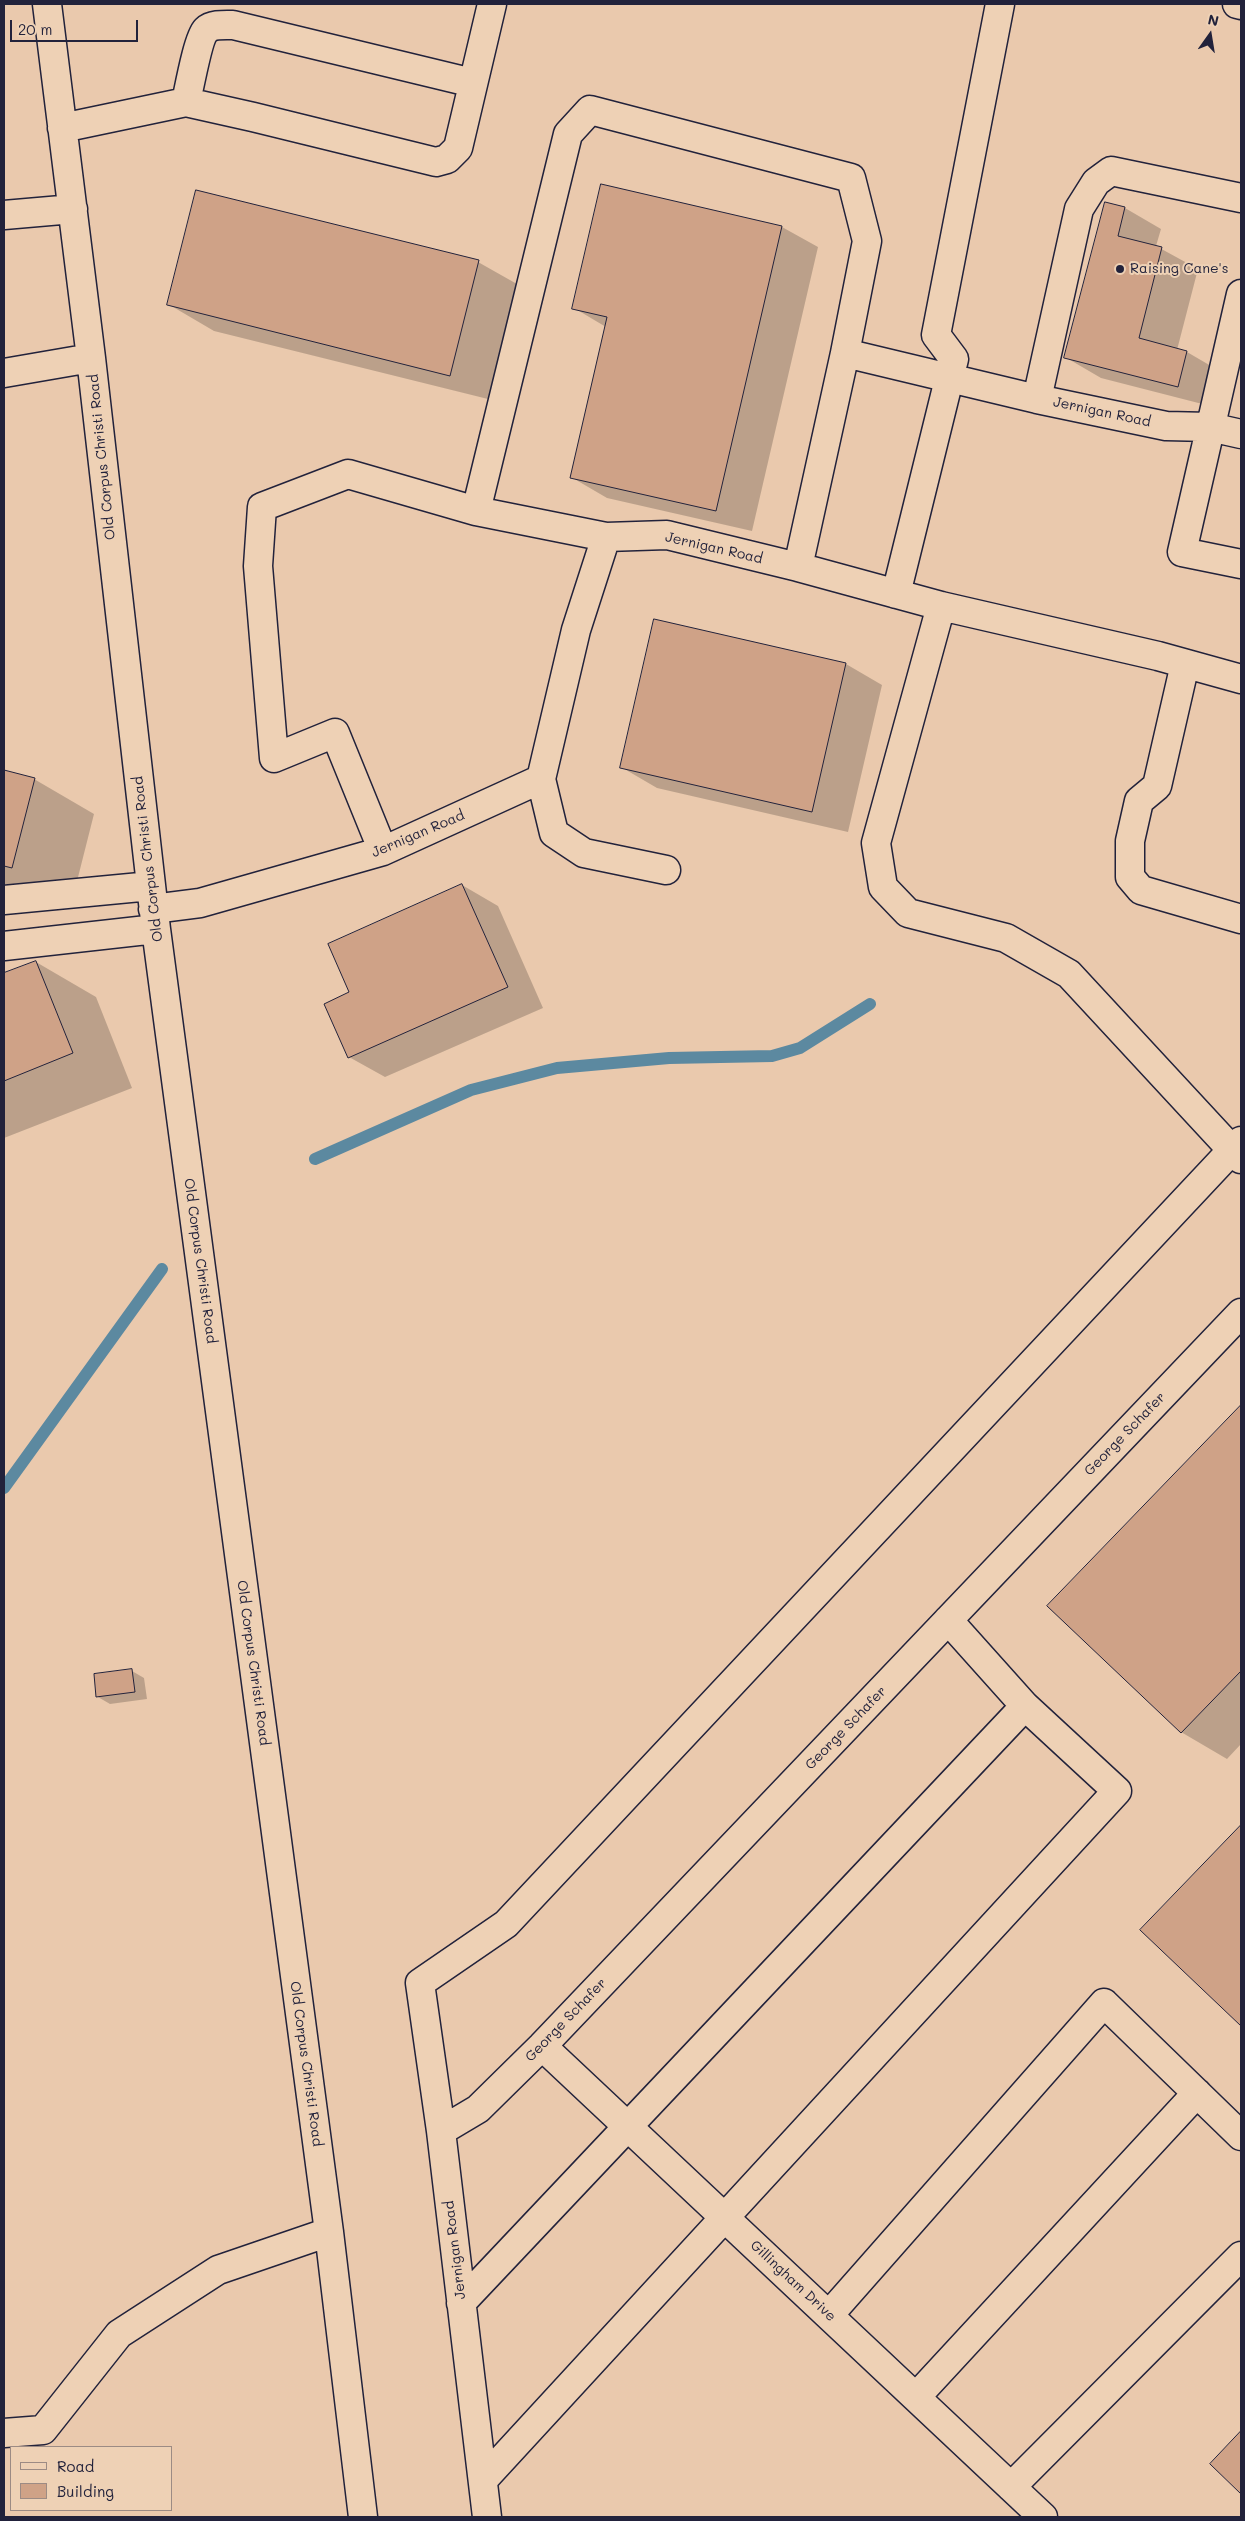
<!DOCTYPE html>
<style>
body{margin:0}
#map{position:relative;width:1245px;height:2521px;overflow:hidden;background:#eac9ad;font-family:Mali,sans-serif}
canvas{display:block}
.frame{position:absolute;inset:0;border:5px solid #22223b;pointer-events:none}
.legend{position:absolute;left:10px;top:2446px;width:162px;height:65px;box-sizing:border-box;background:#eed1b5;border:1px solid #9c8b84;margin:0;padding:6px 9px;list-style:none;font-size:15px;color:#22223b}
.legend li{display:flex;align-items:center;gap:10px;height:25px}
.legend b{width:25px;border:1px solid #9c8b84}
.north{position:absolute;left:1185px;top:10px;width:50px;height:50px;-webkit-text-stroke:4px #eed1b5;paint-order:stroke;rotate:13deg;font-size:14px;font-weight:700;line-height:20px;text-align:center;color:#22223b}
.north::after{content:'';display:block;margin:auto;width:18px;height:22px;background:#22223b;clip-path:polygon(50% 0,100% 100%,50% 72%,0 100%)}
.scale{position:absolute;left:10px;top:20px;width:128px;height:22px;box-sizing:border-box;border:2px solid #22223b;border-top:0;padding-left:6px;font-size:15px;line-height:18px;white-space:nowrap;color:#22223b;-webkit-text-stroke:4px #eed1b5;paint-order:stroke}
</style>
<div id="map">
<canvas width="1245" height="2521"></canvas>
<div class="frame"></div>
<ul class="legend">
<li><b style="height:6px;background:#eed1b5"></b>Road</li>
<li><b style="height:14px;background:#cfa287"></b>Building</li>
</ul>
<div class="north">N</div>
<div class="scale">20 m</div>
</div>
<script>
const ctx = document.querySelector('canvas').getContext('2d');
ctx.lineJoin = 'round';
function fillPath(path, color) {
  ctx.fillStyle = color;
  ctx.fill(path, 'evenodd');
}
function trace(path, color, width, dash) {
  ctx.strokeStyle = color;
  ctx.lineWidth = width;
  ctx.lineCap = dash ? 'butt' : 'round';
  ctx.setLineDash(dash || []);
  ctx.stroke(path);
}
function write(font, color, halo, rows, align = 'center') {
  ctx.font = font + ' Mali,sans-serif';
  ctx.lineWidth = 4;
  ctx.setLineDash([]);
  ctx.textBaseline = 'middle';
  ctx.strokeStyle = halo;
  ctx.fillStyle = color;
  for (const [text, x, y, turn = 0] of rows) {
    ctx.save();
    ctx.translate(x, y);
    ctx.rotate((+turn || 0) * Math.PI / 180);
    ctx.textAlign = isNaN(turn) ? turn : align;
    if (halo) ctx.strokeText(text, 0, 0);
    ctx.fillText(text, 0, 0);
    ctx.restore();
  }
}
fillPath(new Path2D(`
 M602,185L782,227L818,247L752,531L607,498L571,477L606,327L574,308Z
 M1106,203L1125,208L1161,229L1156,246L1198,269L1177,350L1187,352L1223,373L1214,407L1101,378L1065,357Z
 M478,262L524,288L496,401L214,331L168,304Z
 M655,620L846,664L882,685L848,832L657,788L621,767Z
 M4,772L34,779L94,814L72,901L4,884Z
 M462,885L498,906L543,1008L385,1077L349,1057L351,993Z
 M36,962L96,997L132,1088L4,1138V975Z
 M1241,1406V1744L1227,1759L1181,1732L1049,1606Z
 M132,1671L144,1678L147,1699L110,1704L98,1697Z
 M1241,1827V2024L1142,1930Z
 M1241,2433V2492L1212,2464Z`), '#0003');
trace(new Path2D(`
 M315,1159L471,1090L557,1068L669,1058L772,1056L800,1048L870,1004
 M4,1488L162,1269`), '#5c89a0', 12);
const building = new Path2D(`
 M601,184L782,226L716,511L570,478L607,317L572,309Z
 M196,190L479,260L450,376L167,305Z
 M1105,202L1125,207L1118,236L1162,247L1139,338L1187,351L1178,387L1064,358Z
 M654,619L846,663L812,812L620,768Z
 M4,770L35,778L12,868L4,866Z
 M462,884L508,987L348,1058L324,1004L349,992L328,944Z
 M36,961L73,1053L4,1081V973Z
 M1241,1405V1671L1181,1733L1047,1606Z
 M132,1669L135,1692L96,1697L94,1674Z
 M1241,1825V2026L1140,1930Z
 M1241,2431V2494L1210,2464Z`);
fillPath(building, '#cfa287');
trace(building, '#22223b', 1);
const minor = new Path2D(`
 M47,4L91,358L156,929L329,2232L363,2517
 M186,102C189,89 198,38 206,30C212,24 225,25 233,25L473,83
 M62,128L186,102L253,117L436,162L447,159L458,148L492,4
 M4,215L73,209
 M1241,294L1182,552L1241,564
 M4,373L91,358
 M1037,399L1079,209L1096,182L1111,171L1241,198
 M606,537L476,511L568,134L590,110L851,178L867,241L845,353
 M798,567L941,606L1158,656L1241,679
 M896,594L954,359L936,335L1000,4
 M941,606L876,843L883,887L908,913L1006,938L1069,974L1232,1150L1241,1141
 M1185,664L1157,786L1139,801L1130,841V877L1141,890L1241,919
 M541,779L554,833L584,853L666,870
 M383,851L335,733L274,758L258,566L262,507L348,474L476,511
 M4,900L151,886
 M153,909L200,903L383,851L541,779L576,630L606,537L667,535L798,567L845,353L1037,399L1166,426L1210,427L1241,434
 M4,946L156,929
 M542,2046L1043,2517
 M441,2131L478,2109L542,2046L1241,1313
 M461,2303L1025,1706
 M829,2315L1104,2003L1241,2136
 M916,2397L1197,2093
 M4,2433L43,2430L119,2334L218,2270L329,2232
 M483,2480L1117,1791L1025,1706L948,1620
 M1011,2487L1241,2256
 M487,2517L441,2131L420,1983L506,1924L1232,1150L1241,1159`);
const major = new Path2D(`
 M1237,4L1241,5`);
trace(minor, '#22223b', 31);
trace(major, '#22223b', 31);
trace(minor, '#eed1b5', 28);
trace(major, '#eed1b5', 28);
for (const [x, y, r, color] of [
 [1120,269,5,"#22223b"]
]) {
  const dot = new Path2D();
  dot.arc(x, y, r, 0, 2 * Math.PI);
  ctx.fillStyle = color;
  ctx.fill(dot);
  trace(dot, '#eed1b5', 2);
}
write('14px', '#22223b', '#eed1b5', [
 ["Raising Cane's",1130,269]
], 'left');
write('14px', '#22223b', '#eed1b5', [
 ["Jernigan Road",1102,412,12],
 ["Old Corpus Christi Road",102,457,-96],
 ["Jernigan Road",714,548,13],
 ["Jernigan Road",418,834,-23],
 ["Old Corpus Christi Road",148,859,-97],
 ["Old Corpus Christi Road",200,1261,82],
 ["George Schafer",1125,1434,-46],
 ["Old Corpus Christi Road",253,1663,82],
 ["George Schafer",846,1728,-46],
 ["George Schafer",566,2020,-46],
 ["Old Corpus Christi Road",306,2064,82],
 ["Jernigan Road",455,2250,-97],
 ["Gillingham Drive",793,2281,43]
]);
</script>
